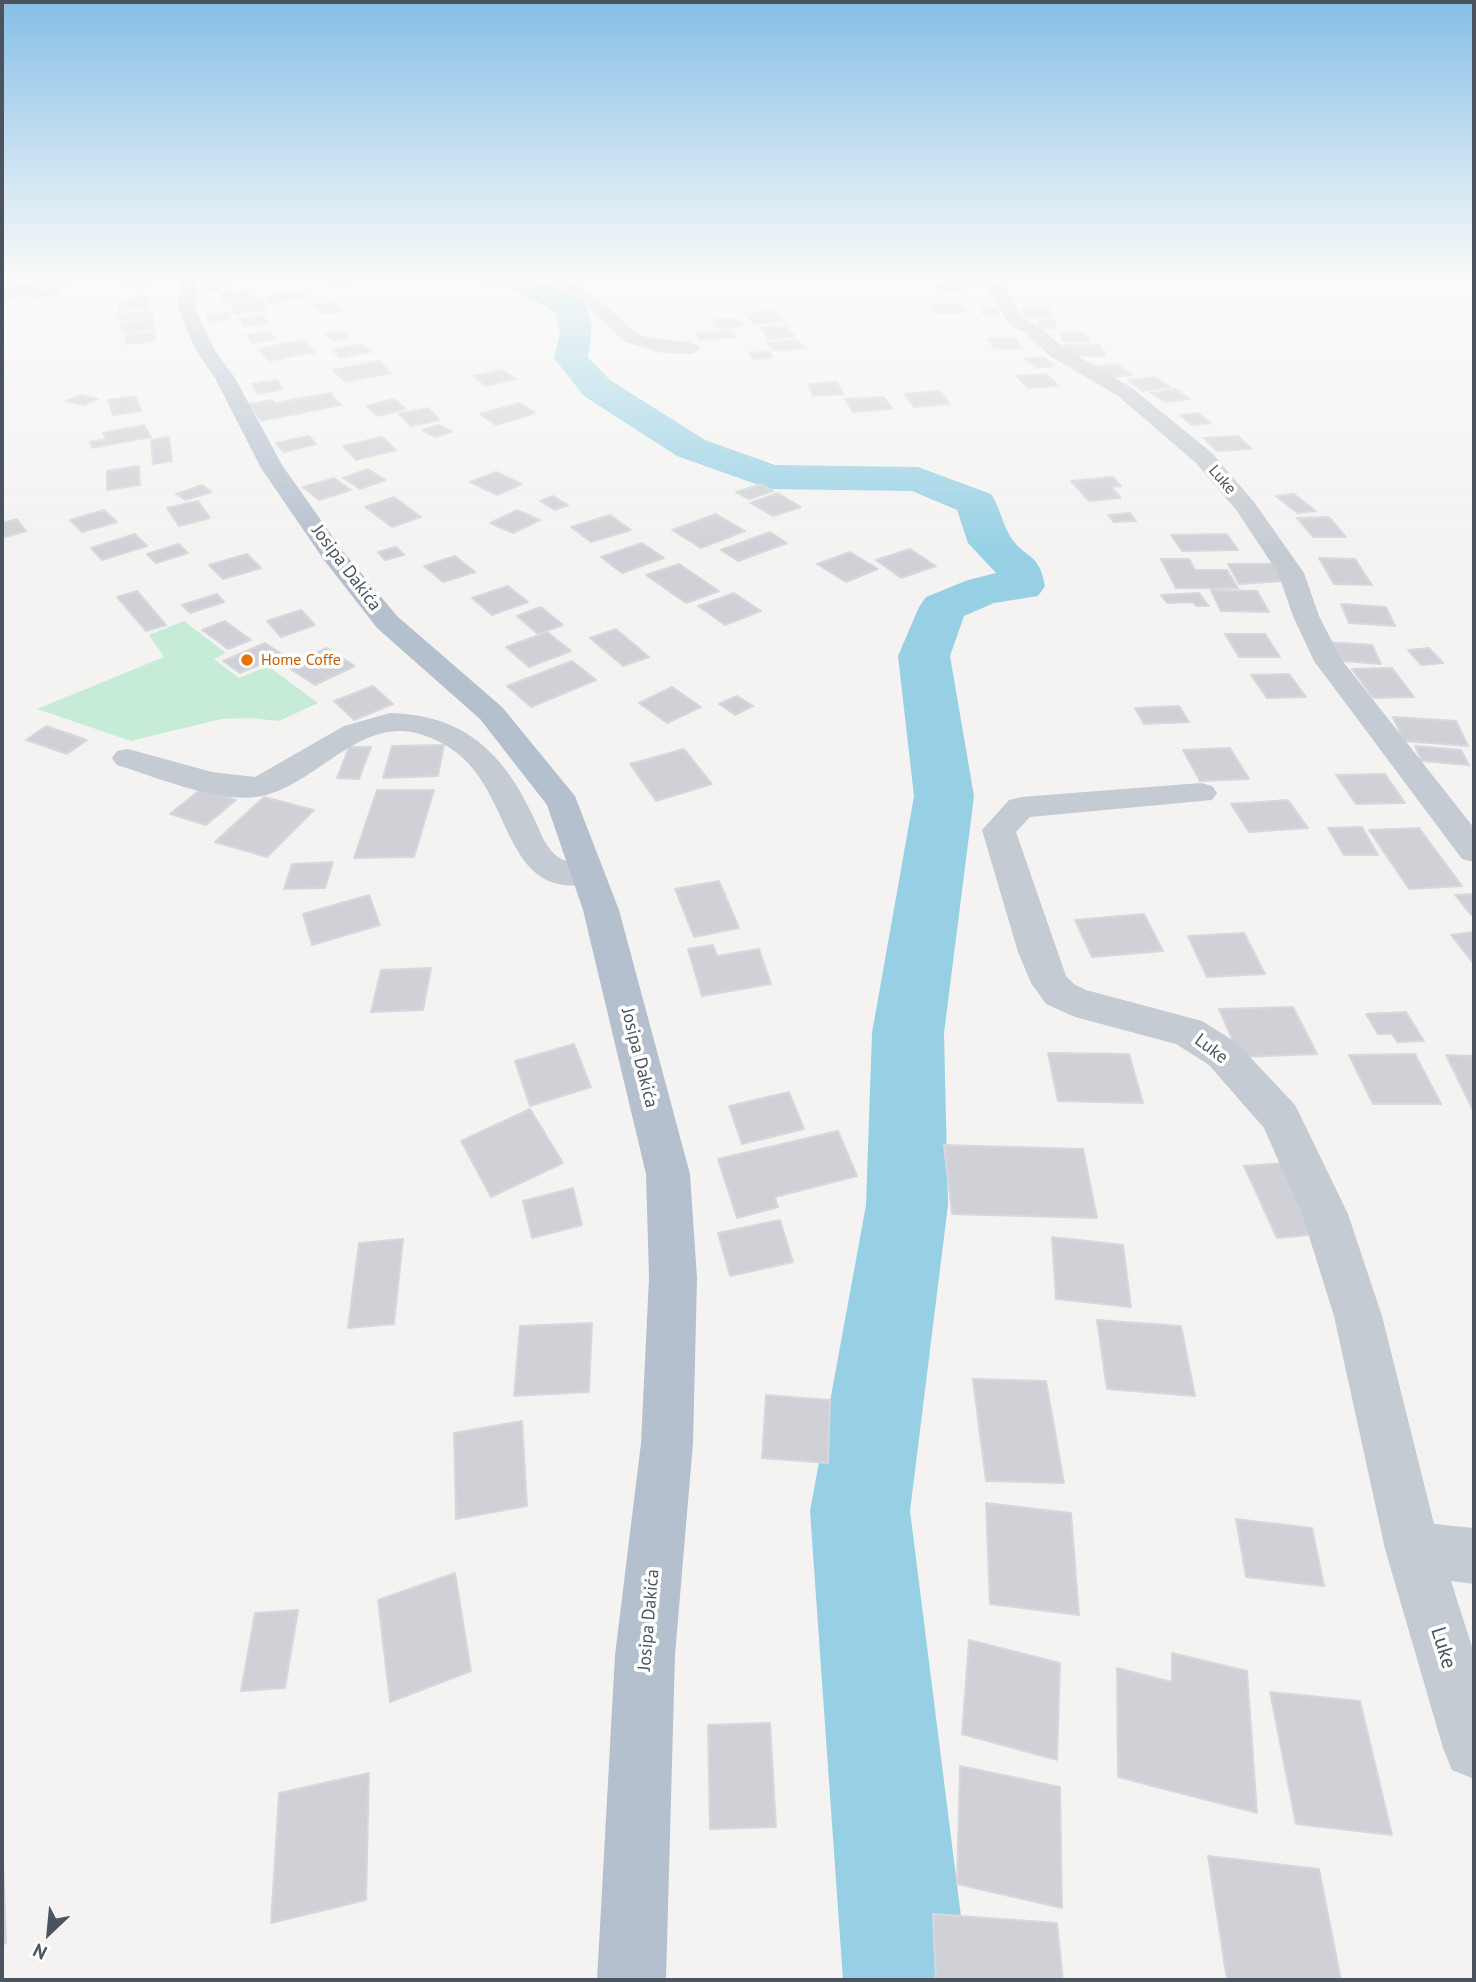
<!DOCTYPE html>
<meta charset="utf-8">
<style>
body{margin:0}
#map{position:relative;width:1476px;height:1982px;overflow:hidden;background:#f4f3f2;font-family:"PT Sans",sans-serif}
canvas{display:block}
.frame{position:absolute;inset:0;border:4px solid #4b545e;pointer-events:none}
.north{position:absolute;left:14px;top:1898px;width:70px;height:70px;-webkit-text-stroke:5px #fff;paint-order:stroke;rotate:206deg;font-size:19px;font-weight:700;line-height:28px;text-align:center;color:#4b545e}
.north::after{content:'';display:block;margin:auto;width:24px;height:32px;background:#4b545e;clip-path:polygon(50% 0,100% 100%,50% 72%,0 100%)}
</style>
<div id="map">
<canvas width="1476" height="1982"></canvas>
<div class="frame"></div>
<div class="north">N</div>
</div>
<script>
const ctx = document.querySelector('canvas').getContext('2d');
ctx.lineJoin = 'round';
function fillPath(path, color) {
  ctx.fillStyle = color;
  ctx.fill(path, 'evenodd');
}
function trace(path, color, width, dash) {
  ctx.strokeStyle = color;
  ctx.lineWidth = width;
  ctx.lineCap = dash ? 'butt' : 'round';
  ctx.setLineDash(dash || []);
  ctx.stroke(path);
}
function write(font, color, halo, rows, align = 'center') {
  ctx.font = font + ' "PT Sans",sans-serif';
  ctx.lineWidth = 7;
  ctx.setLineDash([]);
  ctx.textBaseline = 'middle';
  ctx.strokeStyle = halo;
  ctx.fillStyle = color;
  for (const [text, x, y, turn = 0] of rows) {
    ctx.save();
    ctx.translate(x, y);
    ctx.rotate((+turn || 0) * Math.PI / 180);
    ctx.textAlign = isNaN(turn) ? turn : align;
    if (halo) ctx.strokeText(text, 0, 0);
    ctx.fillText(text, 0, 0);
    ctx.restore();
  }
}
fillPath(new Path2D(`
 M184,621L226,653L214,659L239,678L268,666L318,703L279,721L251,718L221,719L131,741L37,709L164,657L149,635Z`), '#c6ecd7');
fillPath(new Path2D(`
 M482,275C519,275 532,274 565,292C573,296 583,300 587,308C594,324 591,340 588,357L610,380L705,440L775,465L918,467L991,494C1000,507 1002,523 1010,536C1024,559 1039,551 1045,586L1038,596L994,603L964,616L950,656L974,796L944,1033L948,1205L910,1511L969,1980H843L810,1511L866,1205L872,1033L914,796L898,656L919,607L926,597L968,580L996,573L968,543L957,510L912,491L770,489L677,456L584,396L554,358L560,332L556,313L522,293L486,281Z`), '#97d0e5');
const building = new Path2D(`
 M206,275H232V279L207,282Z
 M334,275H371L338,283L328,277Z
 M940,275H966L970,279L947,281Z
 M148,280L146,287L126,289L129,282Z
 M936,285H957L963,292L941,293Z
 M227,286L230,289L201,294L199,290Z
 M61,289L56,297L20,299L25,291Z
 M252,289L256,298L223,303L220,293Z
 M300,290L308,296L271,303L264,297Z
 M148,295L149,307L118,311V303L127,302V298Z
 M260,300L266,310L235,314L230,304Z
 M333,302L343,310L324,314L314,305Z
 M932,305H961L964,313H935Z
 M981,307H997L999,315H983Z
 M1022,308L1049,309L1051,318L1023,317Z
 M150,310L154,317L120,322L117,315Z
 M773,311L782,321L754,324L745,314Z
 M229,312L231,319L208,322L207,315Z
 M264,315L268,323L244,327L239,318Z
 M737,319L742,326L718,328L714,320Z
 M153,320L155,329L122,333L120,324Z
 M1038,320L1055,321L1056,328H1039Z
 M786,326L795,337L769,339L761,328Z
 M733,330L737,337L700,340L696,333Z
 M269,331L275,339L252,343L246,335Z
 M342,331L349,338L333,341L326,334Z
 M155,332V341L125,344L126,335Z
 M1059,333H1085L1090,342H1064Z
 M988,338H1015L1021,348H994Z
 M304,340L316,352L269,361L258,349Z
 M797,340L805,348L774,351L767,343Z
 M361,344L370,352L341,358L332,350Z
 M1063,345H1099L1106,356H1069Z
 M769,351L773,358L753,359L749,353Z
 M1044,357L1054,366L1036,368L1025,359Z
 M379,361L391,373L345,382L333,370Z
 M1118,364L1132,375L1104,378L1090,367Z
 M502,370L516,379L486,386L473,376Z
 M1046,374L1059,386L1028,388L1016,376Z
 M1155,377L1170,387L1143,391L1128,380Z
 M277,380L283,389L258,394L252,384Z
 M837,382L843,394L813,396L808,384Z
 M1176,389L1190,399L1165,402L1151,393Z
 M939,391L950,404L914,407L904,394Z
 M330,393L341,405L261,421L249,404L272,400L275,403Z
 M81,395L98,399L84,405L66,401Z
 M135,396L141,411L113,415L108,400Z
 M884,397L893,409L853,412L845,399Z
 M394,399L406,409L378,416L366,406Z
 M519,403L536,413L496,425L480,414Z
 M428,408L440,420L411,426L399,414Z
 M1198,413L1211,423L1192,425L1180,415Z
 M144,425L151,437L92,448L90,442L106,439L103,433Z
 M439,425L452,432L435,437L422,430Z
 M309,436L316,444L284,452L276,443Z
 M1238,436L1252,449L1217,451L1204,438Z
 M169,437L172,461L153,464L151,440Z
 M382,437L396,450L356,460L343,446Z
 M139,466L140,485L107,490V471Z
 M368,469L386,480L360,489L343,478Z
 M496,472L522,484L497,495L470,482Z
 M1113,477L1121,486L1111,487L1121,498L1089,501L1071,481Z
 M334,478L351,490L319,500L303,487Z
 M761,484L773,491L749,499L736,492Z
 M202,485L212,492L185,500L176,494Z
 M778,493L801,507L773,516L750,503Z
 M1294,494L1316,511L1297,513L1276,496Z
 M553,496L568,505L555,510L540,501Z
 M394,497L421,517L392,527L365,507Z
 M198,501L210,518L179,526L167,508Z
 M104,510L117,522L82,532L70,520Z
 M517,510L540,520L513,533L490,523Z
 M1130,513L1136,521L1114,522L1108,515Z
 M716,514L745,531L701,548L672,530Z
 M610,515L631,530L591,542L571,527Z
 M1329,517L1346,537H1313L1297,518Z
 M17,519L26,531L2,538V523Z
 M770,532L787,543L738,561L721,550Z
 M135,534L147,546L102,560L91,548Z
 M1227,534L1238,550L1182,551L1171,535Z
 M642,543L664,558L622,573L601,557Z
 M179,544L188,553L156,563L147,554Z
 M396,547L404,555L385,560L378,552Z
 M910,549L936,566L901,578L876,560Z
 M850,552L878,569L846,582L817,564Z
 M247,554L261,568L223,579L209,565Z
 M455,556L475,572L443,582L424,566Z
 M1319,558L1355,559L1372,585L1334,584Z
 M1161,559H1189L1195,570H1227L1238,588H1176Z
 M679,564L719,591L686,603L646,575Z
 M1228,564H1274L1284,581L1239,584Z
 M508,586L528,602L492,615L472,598Z
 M1211,590L1257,591L1269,612L1221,611Z
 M137,591L166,625L146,631L117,597Z
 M734,593L761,611L725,625L698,606Z
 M1199,593L1209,606H1196L1193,602L1167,603L1161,595Z
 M217,594L224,602L190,613L182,605Z
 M1341,604L1386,607L1395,626L1349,623Z
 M541,607L563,625L538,634L517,616Z
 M301,610L315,625L281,637L267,621Z
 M225,621L251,640L228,649L202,630Z
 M616,629L649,657L623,666L590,638Z
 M547,632L571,651L529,667L506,647Z
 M1225,634H1265L1280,657H1239Z
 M1326,642L1372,645L1381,664L1342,661L1339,655L1331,654Z
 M265,643L283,655L240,673L223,661Z
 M327,648L355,666L315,685L286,666Z
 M1429,648L1443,663L1421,665L1408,650Z
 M572,661L596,680L531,707L507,686Z
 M1392,668L1414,697L1373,698L1352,669Z
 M1289,674L1306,697L1267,698L1251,675Z
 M373,686L393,704L354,720L334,701Z
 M672,687L701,707L667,723L639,703Z
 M737,696L753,706L735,715L719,704Z
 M1179,706L1189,722L1144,724L1135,708Z
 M1393,717L1456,721L1468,746L1404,741Z
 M46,726L87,740L67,754L26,740Z
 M444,745L438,776L383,778L392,746Z
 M1415,746L1461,750L1469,765L1422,761Z
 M349,747H371L359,779L337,778Z
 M1230,748L1249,779L1200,781L1183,750Z
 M684,749L712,784L656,801L630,764Z
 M1385,774L1405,803L1356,804L1336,775Z
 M201,789L236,800L206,825L170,814Z
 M377,790H434L414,857L354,858Z
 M264,797L314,810L267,857L215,842Z
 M1288,800L1308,828L1249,832L1231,804Z
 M1362,827L1378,855H1344L1328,828Z
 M1419,828L1462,886L1409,889L1369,830Z
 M333,862L325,888L284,889L292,864Z
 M719,881L739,928L694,937L675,889Z
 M1474,894V915H1471L1455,895Z
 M369,895L380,925L312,945L303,914Z
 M1144,914L1163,951L1092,957L1075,920Z
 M1474,932V964L1451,935Z
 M1244,933L1265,974L1207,977L1188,936Z
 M713,945L717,956L759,949L771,984L702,996L688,949Z
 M431,968L423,1010L371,1012L381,970Z
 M1293,1007L1317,1054L1240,1057L1219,1009Z
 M1406,1012L1424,1041L1397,1042L1392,1034H1378L1366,1014Z
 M574,1044L591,1087L530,1106L515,1061Z
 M1048,1053L1129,1054L1143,1103L1058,1101Z
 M1415,1054L1441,1104H1373L1349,1055Z
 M1446,1055L1474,1056V1112Z
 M789,1092L804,1129L742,1144L729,1106Z
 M530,1109L563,1163L491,1197L461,1141Z
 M838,1131L857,1176L775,1197L778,1207L737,1218L718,1159Z
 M944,1145L1083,1149L1097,1218L952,1214Z
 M1284,1163L1319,1234L1277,1238L1244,1166Z
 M573,1188L582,1225L532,1238L523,1201Z
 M780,1220L793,1262L730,1276L718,1233Z
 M1052,1237L1123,1245L1131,1307L1056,1299Z
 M403,1239L394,1324L348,1328L359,1243Z
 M1097,1320L1181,1326L1195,1396L1107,1389Z
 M592,1323L589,1392L514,1396L520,1326Z
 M973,1379L1046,1381L1064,1483L986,1481Z
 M766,1395L830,1400L828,1463L762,1458Z
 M522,1421L527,1506L456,1519L454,1433Z
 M986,1503L1071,1513L1079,1615L990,1604Z
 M1236,1519L1312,1528L1324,1586L1246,1577Z
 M455,1573L471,1671L390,1702L378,1600Z
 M298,1610L285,1688L241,1691L255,1613Z
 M969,1640L1060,1663L1057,1760L962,1734Z
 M1172,1653L1247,1671L1257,1813L1118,1777L1117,1668L1172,1682Z
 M1270,1692L1360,1701L1392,1835L1296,1824Z
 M770,1723L776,1827L710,1829L708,1725Z
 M960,1766L1060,1787L1062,1908L957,1884Z
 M369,1773L366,1900L271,1923L279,1793Z
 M2,1830L6,1943L2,1945Z
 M1208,1856L1319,1869L1341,1980H1227Z
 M933,1914L1057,1923L1063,1980H936Z`);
fillPath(building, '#d0d1d6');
trace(building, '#d7d8dd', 2);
fillPath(new Path2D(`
 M51,275H78L76,278L2,301V291Z
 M541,275C575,275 595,295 619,317C625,323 632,332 640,335C655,341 694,339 701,348L692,354L664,353L625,342L584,304Z
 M966,275H985L1005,289L1022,317L1037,325L1064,348L1132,388L1212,453L1254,502L1304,573L1319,616L1341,659L1474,828V862L1462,859L1314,661L1293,616L1278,573L1237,511L1196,463L1118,396L1050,356L1025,333L1009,324L992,296Z
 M390,713C462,715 501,750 531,812C539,827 544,847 558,857C569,865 588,861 600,865L605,873L600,881C517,905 514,827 479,777C466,756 443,741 420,734C358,715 314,789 256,797C215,802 156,777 117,765L112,758L117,751L128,749L212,772L255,777L344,726Z
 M1201,783L1212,786L1217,793L1212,800L1030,817L1016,832L1066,976L1074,984L1086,990L1202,1021L1237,1043L1295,1105L1301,1117L1348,1214L1382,1316L1434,1524L1474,1528V1584L1451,1581L1474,1653V1779L1452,1770L1443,1748L1385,1549L1334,1316L1302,1214L1264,1128L1209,1065L1176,1044L1075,1017L1046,1004L1031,983L1018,952L982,830L1009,800L1021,797Z`), '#c5cbd2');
fillPath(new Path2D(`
 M181,275H197L196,309L204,328L215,351L235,378L282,465L342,550L397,616L502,707L575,796L619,910L690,1174L697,1278L693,1443L675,1655L666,1980H597L615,1655L641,1443L649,1278L646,1174L583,910L547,805L480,719L377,628L324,560L261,468L215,378L197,352L186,328L178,309Z`), '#b5c0ce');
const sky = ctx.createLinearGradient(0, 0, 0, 553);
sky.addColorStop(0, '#87bfe7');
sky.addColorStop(0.5, '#fafaf9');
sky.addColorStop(1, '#fafaf900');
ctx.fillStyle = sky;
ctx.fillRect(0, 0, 1476, 553);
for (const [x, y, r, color] of [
 [247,660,7,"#e8710a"]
]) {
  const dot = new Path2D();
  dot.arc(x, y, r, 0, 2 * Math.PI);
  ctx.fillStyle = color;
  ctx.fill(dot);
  trace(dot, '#fff', 2.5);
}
write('16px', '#4b545e', '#fff', [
 ["Luke",1222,480,49]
]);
write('16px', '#c56008', '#fff', [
 ["Home Coffe",261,660]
], 'left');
write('18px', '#4b545e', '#fff', [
 ["Josipa Dakića",346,568,53],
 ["Luke",1211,1049,37],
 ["Josipa Dakića",639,1058,76],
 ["Josipa Dakića",649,1620,-85]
]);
write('21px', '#4b545e', '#fff', [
 ["Luke",1443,1648,73]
]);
</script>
